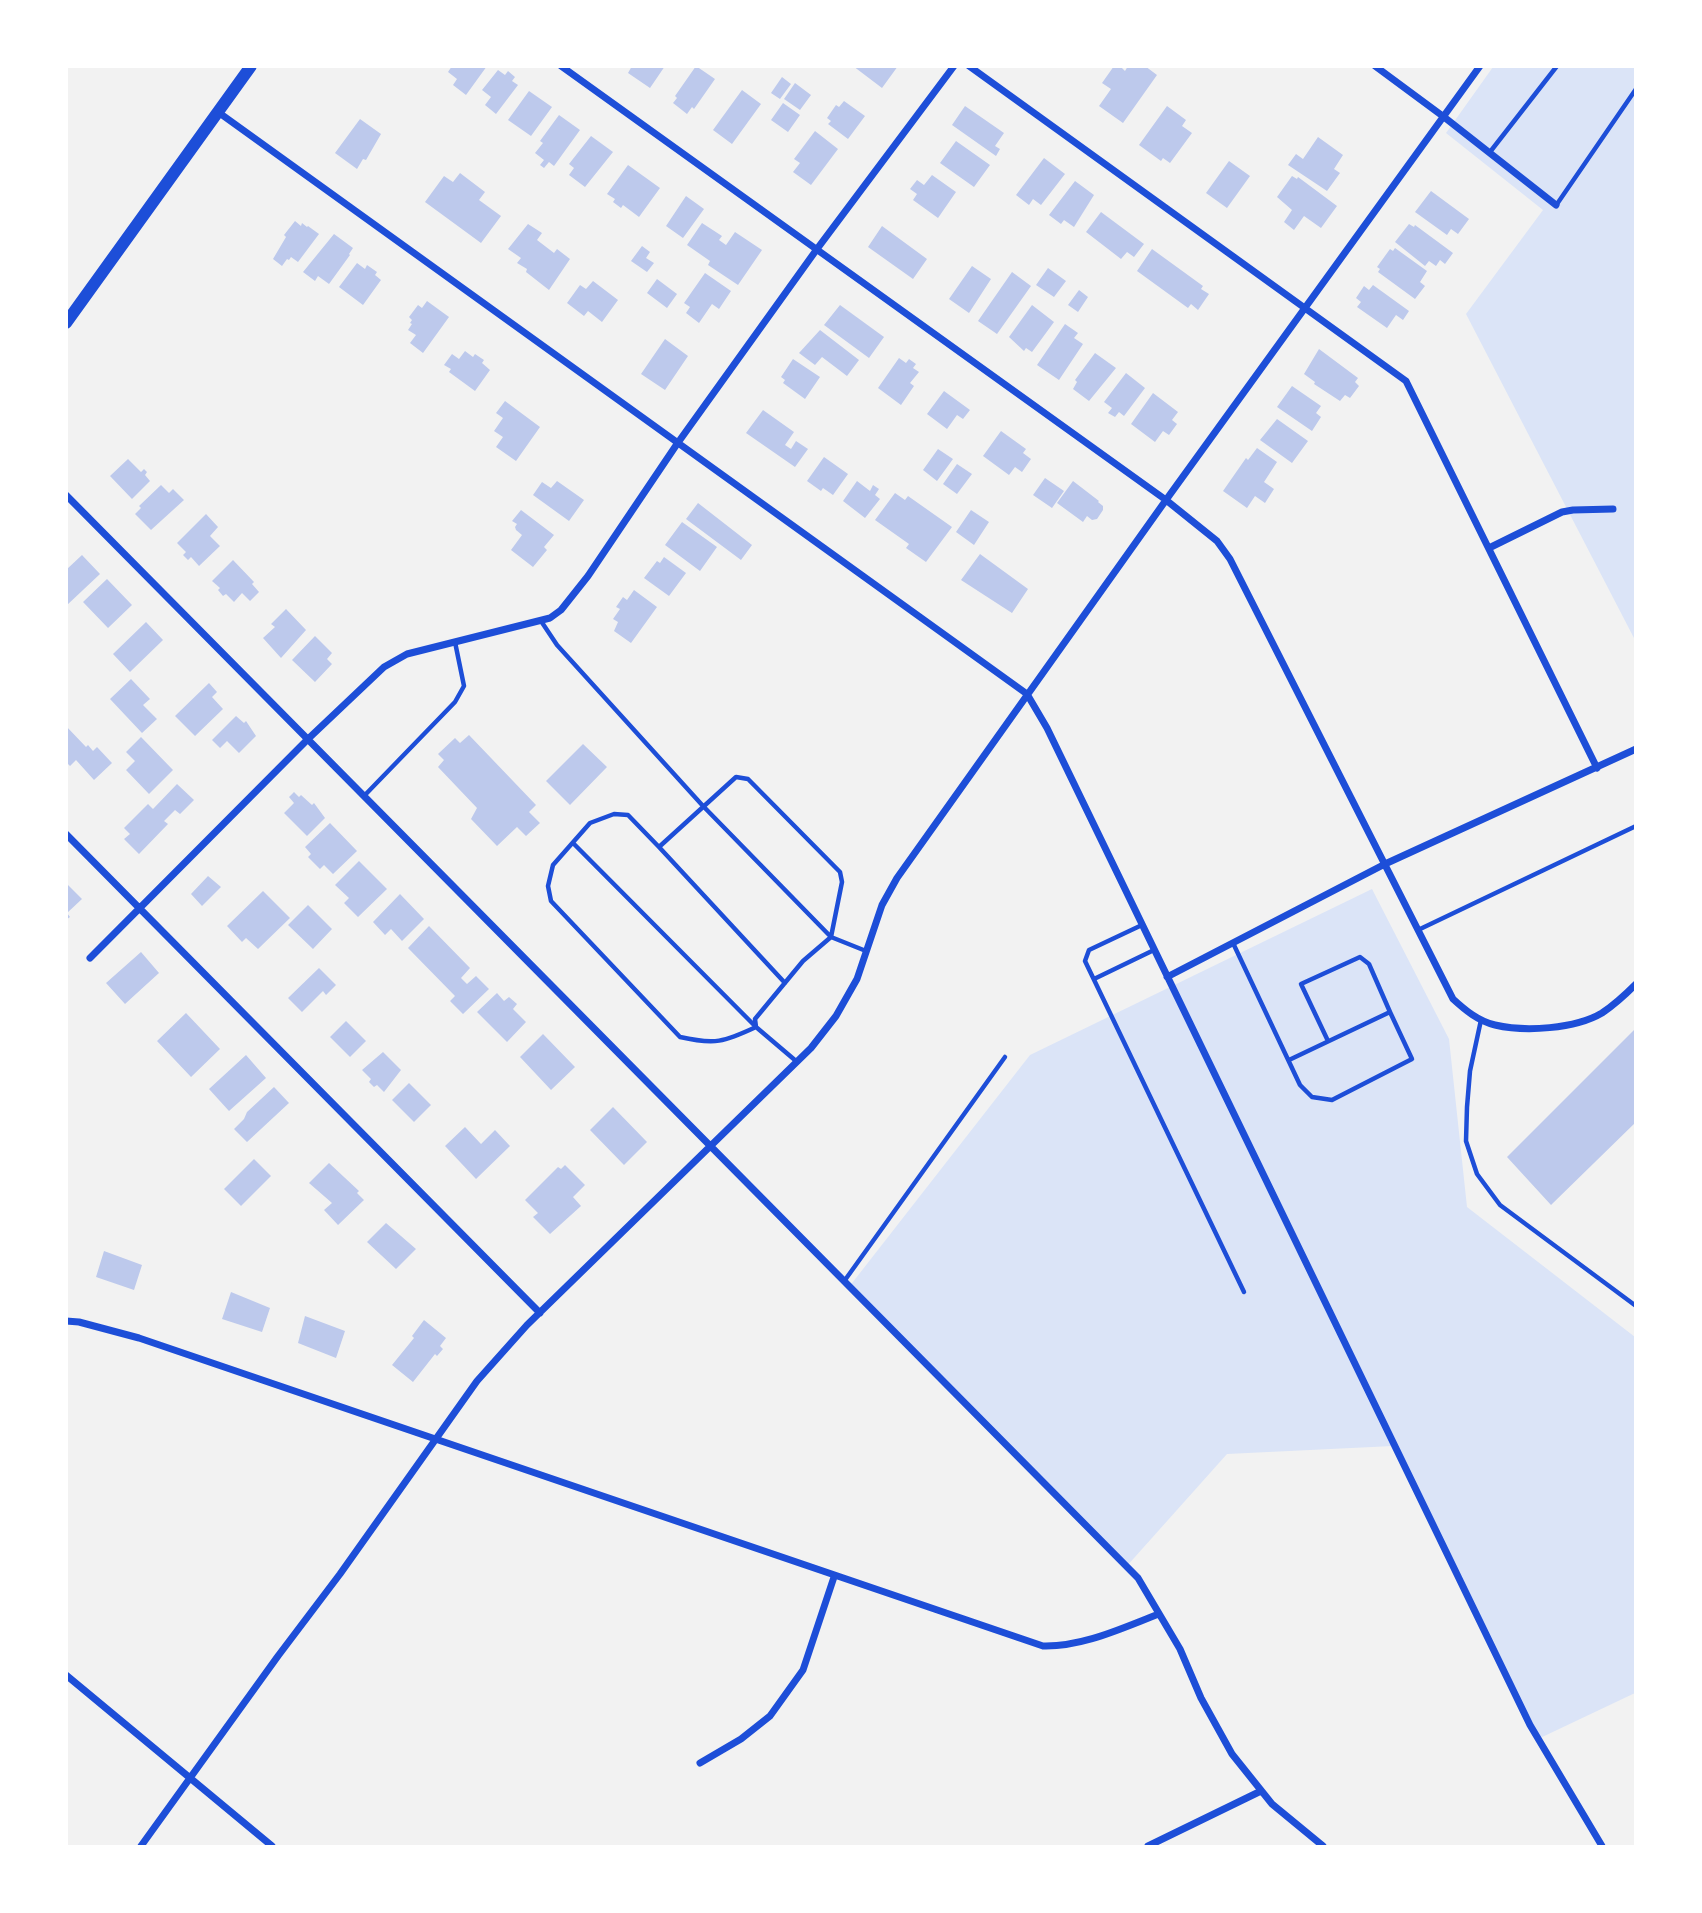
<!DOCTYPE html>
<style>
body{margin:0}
#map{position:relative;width:1702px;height:1913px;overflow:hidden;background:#f2f2f2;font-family:"Exo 2",sans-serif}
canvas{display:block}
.frame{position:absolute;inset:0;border:68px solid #fff;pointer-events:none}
</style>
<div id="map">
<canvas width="1702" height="1913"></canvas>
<div class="frame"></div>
</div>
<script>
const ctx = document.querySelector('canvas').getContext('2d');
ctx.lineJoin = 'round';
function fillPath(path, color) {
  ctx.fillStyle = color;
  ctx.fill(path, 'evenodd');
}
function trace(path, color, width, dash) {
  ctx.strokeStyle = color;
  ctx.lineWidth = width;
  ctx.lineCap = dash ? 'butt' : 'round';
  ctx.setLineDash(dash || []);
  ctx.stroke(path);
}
fillPath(new Path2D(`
 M1493,67H1635V640L1466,314L1543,210L1446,133Z
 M1372,889L1449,1039L1467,1207L1635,1337V1693L1538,1739L1393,1446L1227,1454L1126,1567L849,1287L1030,1055Z`), '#dbe4f7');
fillPath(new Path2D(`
 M452,66H487L466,95L453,85L457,79L448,72Z
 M632,66H665L650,88L628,73Z
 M696,66L715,79L694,109L692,107L687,114L673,103L677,98L675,96Z
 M853,66H898L882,88Z
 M1114,66H1120L1125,71L1128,66H1145L1157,75L1123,123L1099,106L1111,89L1102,83Z
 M498,70L505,75L508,71L515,77L512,81L518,85L496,114L485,105L491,97L482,90Z
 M782,77L791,84L780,99L771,93Z
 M795,83L811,95L800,110L784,99Z
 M742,90L761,104L732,144L713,130Z
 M529,91L552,107L531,136L508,120Z
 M844,101L865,116L848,139L828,124L831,121L827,118L836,105L839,107Z
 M783,103L800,115L788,132L771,120Z
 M965,106L1004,133L995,146L1000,149L996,156L952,125Z
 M1167,106L1186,120L1182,126L1192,133L1170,163L1163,158L1161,161L1139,145Z
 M559,115L580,130L554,166L549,162L544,168L540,165L544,160L535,153L543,143L540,141Z
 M360,119L381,134L366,160L363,159L357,169L335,153Z
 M815,131L838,149L811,185L793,172L800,163L794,159Z
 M591,136L613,152L585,187L569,175L574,168L569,164Z
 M1318,137L1343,155L1334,169L1340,173L1327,191L1288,165L1296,154L1303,159Z
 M956,141L990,165L974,187L940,163Z
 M1044,158L1065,174L1041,205L1033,199L1029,205L1016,195Z
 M1229,161L1250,176L1227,208L1206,193Z
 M628,165L660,188L639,217L623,205L621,208L613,202L615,199L607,194Z
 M460,173L485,192L479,200L501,216L481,243L425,202L444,176L453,182Z
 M932,175L956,192L938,218L913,200L917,194L910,189L917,180L924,185Z
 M1292,176L1297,179L1298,177L1337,206L1321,228L1304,216L1294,230L1284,222L1292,210L1277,197Z
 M1075,181L1094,195L1074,227L1064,220L1061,224L1049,215Z
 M1431,191L1469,219L1458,234L1451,229L1447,235L1415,212Z
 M686,196L704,209L683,238L666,226Z
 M1101,212L1144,244L1134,257L1127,252L1121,259L1086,232Z
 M295,221L301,226L302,223L307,227L308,226L319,234L298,262L291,257L289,260L287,259L282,266L273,259L286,237L284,235Z
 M702,223L722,236L719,240L726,245L735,232L762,250L738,285L708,265L710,261L687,245Z
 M528,224L542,233L537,240L554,253L557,249L570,259L549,290L526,272L527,269L517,263L521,258L508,249Z
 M1409,224L1414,227L1415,225L1453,253L1445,264L1440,260L1436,266L1429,261L1425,266L1395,242Z
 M882,226L927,259L913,279L868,247Z
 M334,234L353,248L349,254L350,255L329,284L318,276L315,281L303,272Z
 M642,246L650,252L646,258L654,263L647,272L631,261Z
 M1395,248L1427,271L1420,282L1425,286L1415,299L1378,272L1380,269L1377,267L1390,249L1393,251Z
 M1152,249L1203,286L1201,289L1209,294L1198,310L1191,304L1188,308L1137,271Z
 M357,263L365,269L367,265L377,272L375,275L381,280L363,305L339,287Z
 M972,266L991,279L969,313L949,299Z
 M1048,268L1066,281L1054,297L1036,285Z
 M1012,272L1031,286L997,334L978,321Z
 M705,273L731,291L719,309L712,304L699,323L686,313L690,307L684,303Z
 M657,279L677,294L667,308L647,293Z
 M593,281L618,300L602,322L588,311L584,316L567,303L580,285L586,289Z
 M1373,285L1409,311L1403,320L1396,315L1387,328L1357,307L1361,302L1356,298L1364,286L1369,290Z
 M1079,290L1088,297L1078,312L1068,305Z
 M427,301L449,317L423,353L410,343L416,335L408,330L412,324L410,323L412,320L409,317L418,305L422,308Z
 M840,305L884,337L869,358L824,325Z
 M1032,305L1054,322L1032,352L1026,348L1024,351L1009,337Z
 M1065,324L1078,333L1074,338L1083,344L1059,380L1037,365Z
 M820,330L859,360L847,376L822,357L815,365L799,353Z
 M665,339L688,356L665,390L641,374Z
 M1319,349L1358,378L1355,382L1359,386L1350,398L1345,395L1340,401L1314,384L1315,382L1304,374Z
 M465,351L473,357L475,354L484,360L482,363L490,370L475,391L449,372L451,369L444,365L452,354L459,359Z
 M1095,353L1116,368L1089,401L1073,389L1077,382L1075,380Z
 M899,358L906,363L909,359L916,364L913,368L919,372L910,383L914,386L901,405L878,388Z
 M793,359L820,377L805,399L783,383L785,380L781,377Z
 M1126,373L1145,388L1124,416L1119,412L1115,417L1108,413L1112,408L1104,402Z
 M1292,386L1321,406L1316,413L1321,417L1312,431L1277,407Z
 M944,391L970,410L963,419L957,415L947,429L927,414Z
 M1153,393L1178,412L1172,420L1177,424L1169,435L1163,431L1155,442L1131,424Z
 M505,401L540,427L516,461L496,447L503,437L494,431L503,418L496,413Z
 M763,410L794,432L785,445L791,449L796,441L808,449L795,467L746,433Z
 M1277,419L1308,441L1292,463L1260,440Z
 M1001,431L1026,449L1023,453L1031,459L1022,472L1015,467L1009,475L983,456Z
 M1257,448L1277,462L1264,482L1274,489L1265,503L1255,496L1247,508L1223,491L1246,458L1248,460Z
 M938,449L953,459L937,481L923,470Z
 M824,457L848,474L833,495L823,488L821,491L807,481Z
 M128,459L141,472L144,469L147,472L145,475L150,481L132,499L110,476Z
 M957,464L972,474L957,494L943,484Z
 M1045,478L1064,491L1052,508L1033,495Z
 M557,481L584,500L569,521L533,495L542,482L551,488Z
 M857,481L870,491L873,485L879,489L875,495L880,499L865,518L843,501Z
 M1073,481L1099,501L1098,502L1103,506V510L1097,519L1092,520L1087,516L1083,522L1057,503Z
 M161,485L169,493L173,489L184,500L151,530L135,514L141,508L139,506Z
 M895,493L905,500L908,496L952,527L926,562L906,548L909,544L875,520Z
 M698,503L752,545L741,560L686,519Z
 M521,510L554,535L544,547L547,550L533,567L511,550L522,535L516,530L515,527L517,524L512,521Z
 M971,510L989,522L974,545L956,532Z
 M206,514L218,527L210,536L220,546L199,566L191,557L188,560L183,555L186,552L177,543Z
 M682,522L717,547L700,571L665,545Z
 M980,554L1028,589L1012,613L961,580Z
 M82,555L100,574L66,606V570Z
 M664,557L686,573L669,596L644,578L657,561L660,563Z
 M233,560L254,582L252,584L259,592L250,601L242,593L234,602L226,594L223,596L218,590L220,588L212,581Z
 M107,579L132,605L108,628L83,602Z
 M634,590L657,607L631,643L614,631L618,622L613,619L620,609L616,607L623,597L627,600Z
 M286,609L306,630L281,658L263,638L275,627L271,624Z
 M146,622L163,640L130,672L113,654Z
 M315,636L332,653L327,659L332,664L315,682L292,660Z
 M131,679L150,699L143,705L157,719L142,733L110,699Z
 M209,683L217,692L212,697L223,709L195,736L175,716Z
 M236,716L244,723L246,721L256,736L239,753L227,741L220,748L212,740Z
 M66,726L86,747L88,745L93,751L97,747L112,763L94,780L76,760L70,766L66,762Z
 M469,735L536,805L529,812L540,823L526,836L517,827L497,846L471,819L477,808L438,767L444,760L438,754L455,738L460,743Z
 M141,737L173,770L149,794L126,770L135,761L126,752Z
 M583,744L607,767L570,805L546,781Z
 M177,784L194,800L180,814L175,810L164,821L168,824L139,854L124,839L130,834L124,828L148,804L153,809Z
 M294,792L299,797L301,795L312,805L314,803L325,818L307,836L284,813L294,803L289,797Z
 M330,823L357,851L333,874L324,865L320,869L308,857L311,854L305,847Z
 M359,861L387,889L358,917L344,903L349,898L335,885Z
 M208,876L221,887L202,906L191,894Z
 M66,883L82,899L67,913L70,917L66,920Z
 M263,891L290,918L258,949L246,938L242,942L227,926Z
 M400,894L424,919L402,941L391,929L385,935L373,922Z
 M308,905L332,929L313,949L288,925Z
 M429,926L470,968L461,978L467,984L476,976L489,989L463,1014L450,1001L455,996L408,948Z
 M141,952L159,973L125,1004L106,983Z
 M319,968L336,985L326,995L323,991L302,1012L288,998Z
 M497,993L504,1001L509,997L517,1004L513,1009L526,1022L507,1042L477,1012Z
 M186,1013L220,1049L191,1077L157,1041Z
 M346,1021L366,1041L350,1057L330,1037Z
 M1636,1028V1122L1551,1205L1507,1157Z
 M543,1034L575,1067L551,1090L520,1057Z
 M383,1052L401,1070L384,1092L377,1085L374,1087L369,1082L371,1079L362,1070Z
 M246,1055L266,1078L229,1111L209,1089Z
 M409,1083L431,1105L414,1122L392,1100Z
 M274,1087L289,1103L247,1142L234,1129L244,1119L247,1112Z
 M613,1107L647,1142L624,1165L590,1130Z
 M465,1127L481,1144L495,1130L510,1146L476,1179L445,1146Z
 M254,1159L271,1176L241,1206L224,1189Z
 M329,1163L359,1191L357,1193L364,1200L338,1225L324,1210L332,1203L309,1183Z
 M565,1165L585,1185L573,1197L581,1206L550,1234L533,1217L538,1213L525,1200L558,1167L561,1169Z
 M386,1223L416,1249L396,1269L367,1242Z
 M104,1251L142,1265L134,1290L96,1277Z
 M231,1292L270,1308L262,1332L222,1319Z
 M305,1316L345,1331L336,1358L298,1343Z
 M424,1320L446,1338L440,1346L443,1349L437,1356L435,1354L413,1382L392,1365L414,1338L412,1336Z`), '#bdc9ec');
trace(new Path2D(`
 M1490,152L1557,66
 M1557,204L1636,89
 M541,621L557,645L703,806L831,937L866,951
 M364,796L455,702L464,686L455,642
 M573,843L756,1027C724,1042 715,1045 680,1037L551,901L548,886L553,865L590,823L614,814L628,815L659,847L736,777L748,779L840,872L842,882L831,937L803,961L755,1019L756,1027L796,1061
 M659,847L785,983
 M1142,925L1089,950L1085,961L1244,1292
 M1418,930L1636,826
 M1233,943L1300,1085L1312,1097L1332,1100L1412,1059L1390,1012
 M1094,979L1154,950
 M1481,1020L1470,1071L1467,1107L1466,1141L1477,1174L1500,1205L1636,1306
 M1289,1060L1390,1012L1369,964L1360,957L1301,984L1328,1041
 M845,1280L1005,1057`), '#1d4ed8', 4.5);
trace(new Path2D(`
 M561,66L1166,500L1217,541L1230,559L1453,999C1465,1010 1478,1021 1495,1025C1525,1032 1575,1029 1602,1013C1614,1005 1626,994 1636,984
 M969,66L1406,381L1597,768
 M1375,66L1444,117L1556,205
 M218,112L1027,694L1047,728L1530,1725L1602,1846
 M66,495L1138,1578L1180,1649L1201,1698L1232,1754L1272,1804L1323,1846
 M1489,548L1562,512L1573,510L1613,509
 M66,834L540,1313
 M90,958L308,739L384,667L407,654L550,618L561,610L588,576L677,444L817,249L954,66
 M1167,977L1385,864L1636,749
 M66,1321L79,1322L139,1338L1043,1646C1083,1647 1122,1628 1159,1614
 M66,1675L272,1846
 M700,1763L741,1739L770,1716L803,1670L834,1577
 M141,1846L278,1656L340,1574L477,1381L527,1325L811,1048L836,1016L857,979L882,905L897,878L1166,500L1480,66
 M1148,1846L1261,1791`), '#1d4ed8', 7);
trace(new Path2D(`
 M66,323L251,66`), '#1d4ed8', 12);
</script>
